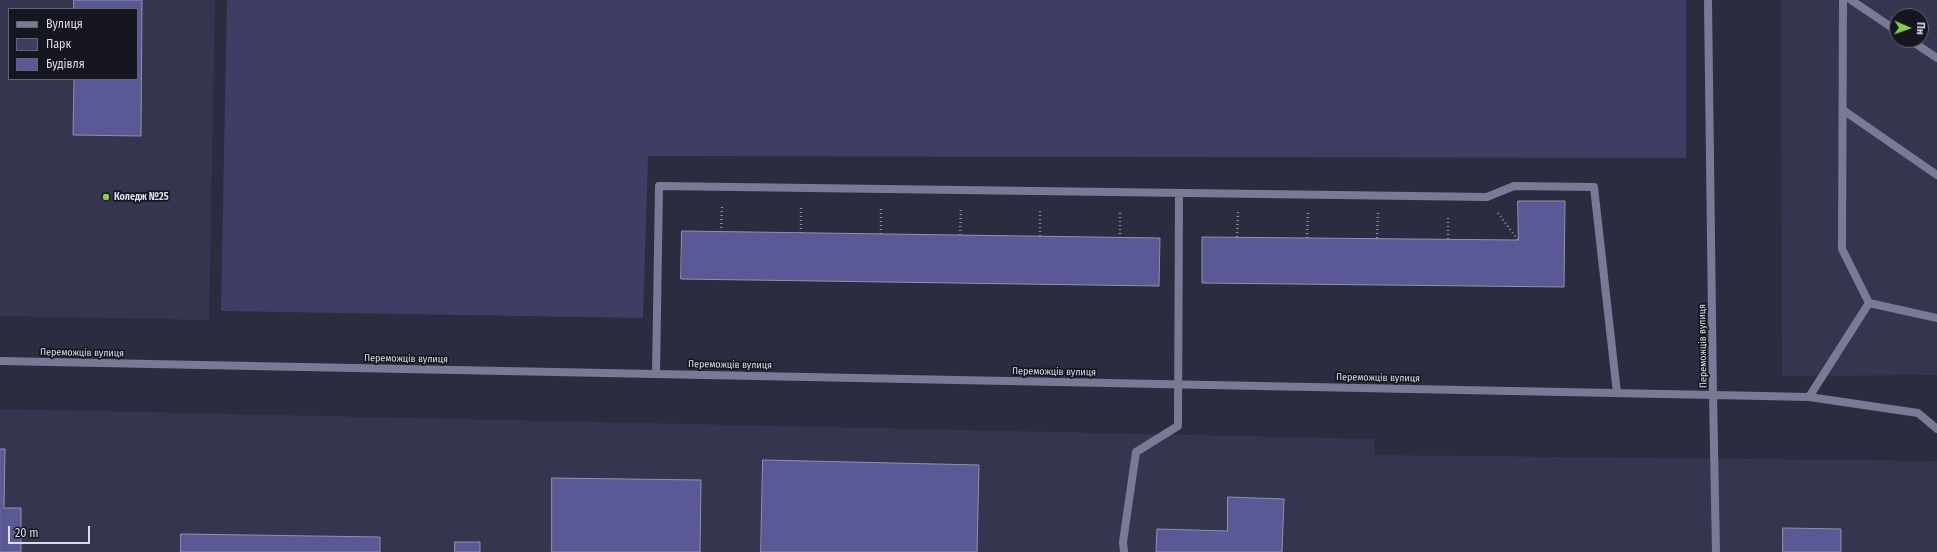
<!DOCTYPE html>
<meta charset="utf-8">
<style>
body{margin:0}
#map{position:relative;width:1937px;height:552px;overflow:hidden;background:#2c2c40;font-family:"Fira Sans Condensed",sans-serif}
canvas{display:block}
.legend{position:absolute;left:8px;top:8px;width:130px;height:72px;box-sizing:border-box;background:#15161f;border:1px solid #656570;margin:0;padding:5px 7px;list-style:none;font-size:12px;color:#dcdce9}
.legend li{display:flex;align-items:center;gap:8px;height:20px}
.legend b{width:20px;border:1px solid #656570}
.north{position:absolute;left:1889px;top:8px;width:40px;height:40px;box-sizing:border-box;background:#15161f;border:1px solid #656570;border-radius:50%;rotate:92deg;font-size:11px;font-weight:700;line-height:16px;text-align:center;color:#dcdce9}
.north::after{content:'';display:block;margin:auto;width:14px;height:18px;background:#87cf4a;clip-path:polygon(50% 0,100% 100%,50% 72%,0 100%)}
.scale{position:absolute;left:8px;top:526px;width:82px;height:18px;box-sizing:border-box;border:2px solid #dcdce9;border-top:0;padding-left:5px;font-size:12px;line-height:14px;white-space:nowrap;color:#dcdce9;-webkit-text-stroke:3px #15161f;paint-order:stroke}
</style>
<div id="map">
<canvas width="1937" height="552"></canvas>
<ul class="legend">
<li><b style="height:5px;background:#797a96"></b>Вулиця</li>
<li><b style="height:11px;background:#3e3d64"></b>Парк</li>
<li><b style="height:11px;background:#5a5995"></b>Будівля</li>
</ul>
<div class="north">Пн</div>
<div class="scale">20 m</div>
</div>
<script>
const ctx = document.querySelector('canvas').getContext('2d');
ctx.lineJoin = 'round';
function fillPath(path, color) {
  ctx.fillStyle = color;
  ctx.fill(path, 'evenodd');
}
function trace(path, color, width, dash) {
  ctx.strokeStyle = color;
  ctx.lineWidth = width;
  ctx.lineCap = dash ? 'butt' : 'round';
  ctx.setLineDash(dash || []);
  ctx.stroke(path);
}
function write(font, color, halo, rows, align = 'center') {
  ctx.font = font + ' "Fira Sans Condensed",sans-serif';
  ctx.lineWidth = 3.5;
  ctx.setLineDash([]);
  ctx.textBaseline = 'middle';
  ctx.strokeStyle = halo;
  ctx.fillStyle = color;
  for (const [text, x, y, turn = 0] of rows) {
    ctx.save();
    ctx.translate(x, y);
    ctx.rotate((+turn || 0) * Math.PI / 180);
    ctx.textAlign = isNaN(turn) ? turn : align;
    if (halo) ctx.strokeText(text, 0, 0);
    ctx.fillText(text, 0, 0);
    ctx.restore();
  }
}
fillPath(new Path2D(`
 M0,0H215L209,320L0,316ZM9,9H137V79H9Z
 M1781,0H1937V375L1782,376ZM1897,16H1921V40H1897Z
 M0,409L1374,439L1375,455L1937,461V552H0Z`), '#35354f');
fillPath(new Path2D(`
 M227,0H1686V158L648,156L643,318L221,311Z`), '#3e3d64');
const building = new Path2D(`
 M74,0H142L141,136L73,135L74,79H137V9H74Z
 M1518,201H1565L1564,287L1202,283V237L1518,240Z
 M682,231L1160,238L1159,286L681,279Z
 M0,449H5L4,508H21V552H0Z
 M763,460L979,465L977,552H761Z
 M552,478L701,480L700,552H552Z
 M1228,497L1284,499L1282,552H1156L1157,529L1227,531Z
 M1783,528L1841,529V552H1783Z
 M181,534L380,537V552H181Z
 M455,542H480V552H455Z`);
fillPath(building, '#5a5995');
trace(building, '#9091a9', 1);
trace(new Path2D(`
 M1498,213L1518,240
 M721,232L722,204
 M801,233V205
 M881,234V207
 M960,235L961,208
 M1040,236V209
 M1237,237L1238,212
 M1120,238V210
 M1307,238L1308,212
 M1377,238L1378,213
 M1448,239V215`), '#8b8b9b', 2.5, [1, 3]);
trace(new Path2D(`
 M1843,0L1842,249L1869,303L1937,318
 M1851,0L1897,31
 M1910,40L1937,58
 M1843,110L1937,175
 M656,374L659,186L1487,197L1514,186L1594,187L1617,393
 M1809,397L1869,303
 M1124,552L1123,542L1136,452L1178,426L1179,193
 M1716,552L1713,395L1809,397L1918,413L1937,429`), '#797a96', 8);
trace(new Path2D(`
 M0,361L1713,395L1708,0`), '#797a96', 8);
for (const [x, y, r, color] of [
 [106,197,4,"#87cf4a"]
]) {
  const dot = new Path2D();
  dot.arc(x, y, r, 0, 2 * Math.PI);
  ctx.fillStyle = color;
  ctx.fill(dot);
  trace(dot, '#15161f', 1.5);
}
write('bold 10px', '#dcdce9', '#15161f', [
 ["Коледж №25",114,197]
], 'left');
write('10px', '#dcdce9', '#15161f', [
 ["Переможців вулиця",1703,346,-91],
 ["Переможців вулиця",82,353,1],
 ["Переможців вулиця",406,359,1],
 ["Переможців вулиця",730,365,1],
 ["Переможців вулиця",1054,372,1],
 ["Переможців вулиця",1378,378,1]
]);
</script>
